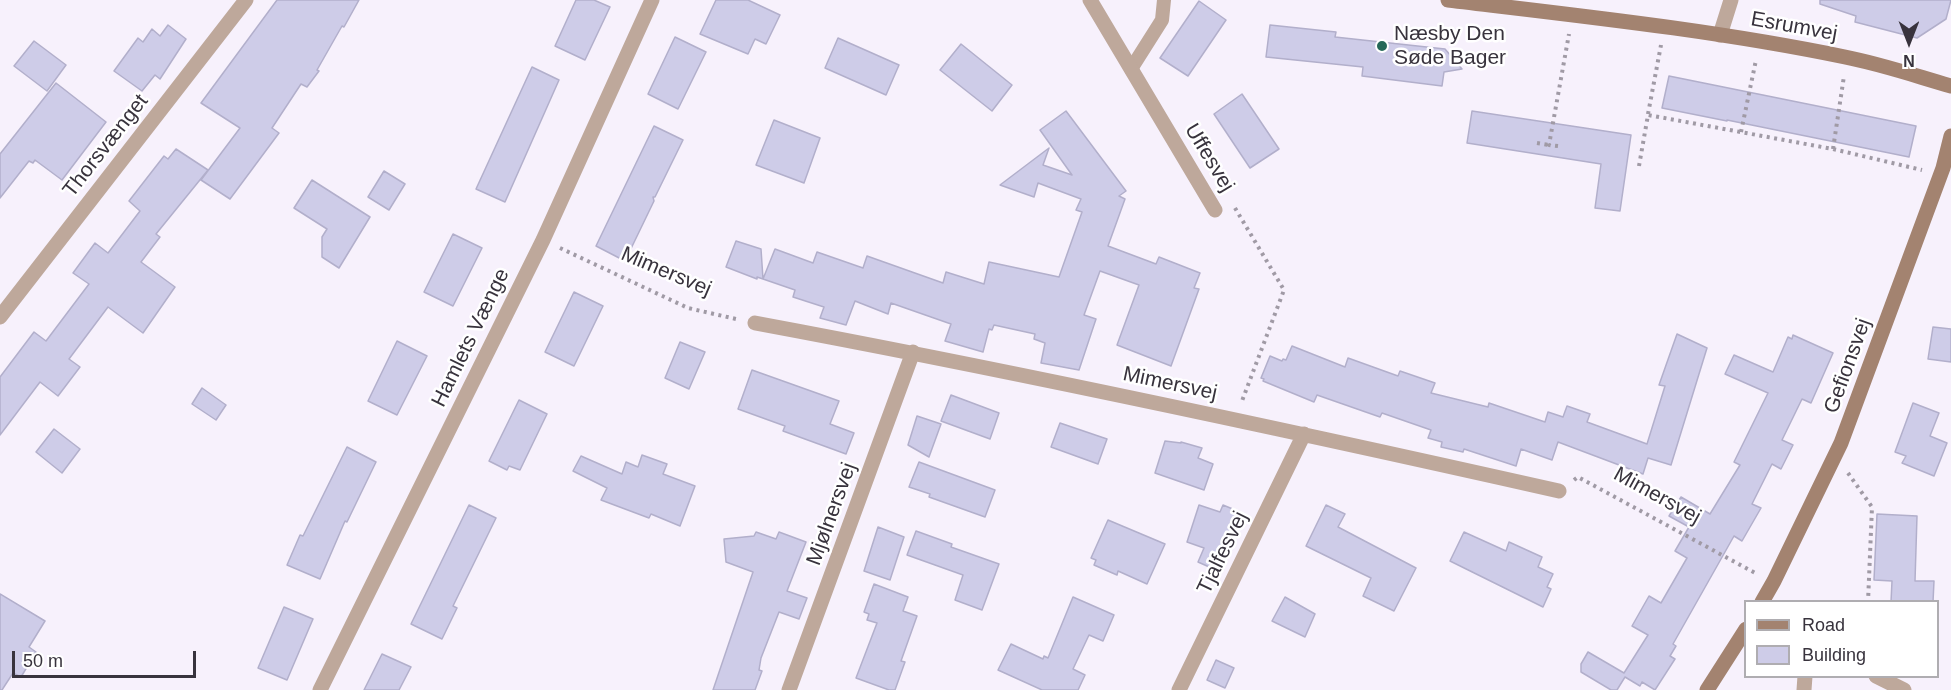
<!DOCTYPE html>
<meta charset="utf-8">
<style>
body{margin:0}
#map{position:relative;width:1951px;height:690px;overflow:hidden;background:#f7f1fc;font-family:Arial,sans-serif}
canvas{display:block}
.legend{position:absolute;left:1744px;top:600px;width:195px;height:78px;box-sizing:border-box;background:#fff;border:2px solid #afadb1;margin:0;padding:8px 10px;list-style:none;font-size:18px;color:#38333d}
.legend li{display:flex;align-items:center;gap:12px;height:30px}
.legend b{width:30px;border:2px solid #afadb1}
.north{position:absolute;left:1879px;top:12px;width:60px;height:60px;-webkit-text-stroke:4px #fff;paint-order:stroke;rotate:180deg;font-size:16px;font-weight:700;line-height:24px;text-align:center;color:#38333d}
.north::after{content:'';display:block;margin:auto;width:21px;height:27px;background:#38333d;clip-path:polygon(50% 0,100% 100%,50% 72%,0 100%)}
.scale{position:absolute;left:12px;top:651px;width:184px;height:27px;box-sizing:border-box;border:3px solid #38333d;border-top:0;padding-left:8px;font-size:18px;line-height:21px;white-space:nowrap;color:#38333d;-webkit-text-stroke:4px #fff;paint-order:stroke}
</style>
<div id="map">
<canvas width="1951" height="690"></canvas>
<ul class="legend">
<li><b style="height:8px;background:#a38370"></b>Road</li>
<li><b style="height:16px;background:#cecce8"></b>Building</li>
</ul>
<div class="north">N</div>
<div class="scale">50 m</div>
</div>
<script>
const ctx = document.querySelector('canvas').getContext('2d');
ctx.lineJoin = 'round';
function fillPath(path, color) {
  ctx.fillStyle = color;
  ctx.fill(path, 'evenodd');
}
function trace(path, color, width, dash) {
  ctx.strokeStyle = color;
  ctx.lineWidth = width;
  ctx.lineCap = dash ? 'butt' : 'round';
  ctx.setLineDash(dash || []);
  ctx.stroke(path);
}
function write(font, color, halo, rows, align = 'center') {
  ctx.font = font + ' Arial,sans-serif';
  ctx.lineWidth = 5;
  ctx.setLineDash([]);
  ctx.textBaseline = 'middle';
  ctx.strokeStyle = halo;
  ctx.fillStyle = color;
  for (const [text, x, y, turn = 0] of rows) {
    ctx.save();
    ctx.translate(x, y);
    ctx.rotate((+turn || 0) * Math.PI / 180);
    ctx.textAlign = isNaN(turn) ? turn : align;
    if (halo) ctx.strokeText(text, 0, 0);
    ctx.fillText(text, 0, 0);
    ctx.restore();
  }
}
const building = new Path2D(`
 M277,0H359L344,27L342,26L317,70L319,71L307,87L301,84L272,128L279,133L230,199L201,180L240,128L201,103Z
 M576,0H594L610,7L585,60L555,46Z
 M716,0H748L780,15L766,44L755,39L748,54L700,34Z
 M1820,0H1951L1946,19L1917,38L1855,22L1856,16L1820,4Z
 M1199,1L1226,20L1188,76L1160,58Z
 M168,25L186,39L160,79L155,75L142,91L114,71L138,38L143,42L152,29L160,36Z
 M1270,25L1336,32L1335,37L1445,49L1462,69L1444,72L1442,86L1362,76L1363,67L1266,57Z
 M675,37L706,52L678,109L648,94Z
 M838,38L899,65L886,95L825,68Z
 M34,41L66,65L47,91L14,66Z
 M961,44L1012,85L992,111L940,70Z
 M532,67L559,80L505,202L476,189Z
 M1669,76L1916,126L1909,157L1727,120V121L1662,108Z
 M56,83L106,122L62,180L35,160L33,163L29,161L0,198V154Z
 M1242,94L1279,149L1250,168L1214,114Z
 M1066,111L1126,191L1119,196L1125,199L1108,246L1156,264L1159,257L1200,273L1194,288L1199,289L1171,366L1117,345L1139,285L1100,271L1084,315L1096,319L1079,370L1041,363L1045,343L1034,339L1035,334L994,325L992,330L989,329L983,352L945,341L951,324L891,303L888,314L855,301L846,325L820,318L824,307L793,297L795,290L763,279L775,249L813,263L817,252L863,268L867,256L943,283L946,272L984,284L989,262L1059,277L1082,212L1076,210L1081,199L1038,183L1034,197L1000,185L1049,148L1043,165L1072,175L1040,130Z
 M1472,111L1631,135L1620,211L1595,208L1601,164L1467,143Z
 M774,120L820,138L804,183L756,165Z
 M654,126L683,140L655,197H653L654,201L625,261L596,246Z
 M176,149L208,170L156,234L160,237L141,262L175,287L143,333L108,307L69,359L80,367L58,396L40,382L0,435V377L34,332L46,341L89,284L73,273L95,243L108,253L140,211L129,201L164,156L168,159Z
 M384,171L405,184L389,210L368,197Z
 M312,180L370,217L339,268L322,257V237L327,229L294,208Z
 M453,234L482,248L453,306L424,292Z
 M736,241L761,249L763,279L757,277V279L726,267Z
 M574,292L603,306L574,366L545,352Z
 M1933,327L1951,329V362L1928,359Z
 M1677,334L1707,348L1671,465L1648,458L1643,474L1558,442L1552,460L1521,449L1516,466L1464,449L1463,452L1441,447L1442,442L1428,438L1431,430L1382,413L1380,417L1317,395L1314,402L1263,381L1264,379L1261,378L1270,356L1282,361L1283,359L1286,360L1292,346L1345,367L1348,358L1398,376L1400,371L1435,383L1431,393L1488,407L1489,403L1545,422L1548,412L1563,417L1567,406L1590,414L1587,422L1647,444L1665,386L1659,385Z
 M1793,335L1833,353L1811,403L1802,399L1782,440L1793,445L1781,469L1772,464L1752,504L1761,508L1742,541L1734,536L1673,644L1676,646L1670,656L1675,659L1655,690L1642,682L1640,686L1625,677L1617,690H1611L1581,672V664L1588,652L1624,673L1648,635L1632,626L1649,596L1661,603L1687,558L1675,551L1689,527L1669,516L1681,497L1710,514L1740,465L1734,462L1768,393L1725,374L1734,355L1773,372L1788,337L1792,339Z
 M397,341L427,356L397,415L368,401Z
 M680,342L705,352L689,389L665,378Z
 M752,370L839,401L830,424L854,433L846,454L783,431L785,426L738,409Z
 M202,388L226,405L216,420L192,404Z
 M951,395L999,413L990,439L941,421Z
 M519,400L547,414L520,470L509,466L507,470L489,461Z
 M1913,403L1939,413L1930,436L1947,443L1934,476L1902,463L1906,456L1895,452Z
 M917,416L941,424L929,457L908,445Z
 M1060,423L1107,439L1098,464L1051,447Z
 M54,429L80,449L62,473L36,452Z
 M1165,441L1181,443V442L1202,448L1198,458L1213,464L1204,490L1155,473Z
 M347,447L376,462L347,522L345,521L320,579L287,565L300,535L303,536Z
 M642,455L667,464L663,474L695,486L680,526L651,514L649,518L601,500L607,488L573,471L581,456L622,474L626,462L638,467Z
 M919,462L995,490L985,517L929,497L930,494L909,487Z
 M469,505L496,518L453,606L457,608L442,639L411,624Z
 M1199,505L1220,512L1223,505L1240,512L1226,549L1224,548L1216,570L1198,562L1204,548L1187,542Z
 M1326,505L1345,514L1338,527L1416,568L1394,611L1363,596L1371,578L1306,546Z
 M1877,514L1917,516L1915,581H1934L1933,602H1891L1892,581L1874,580Z
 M1108,520L1165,544L1147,584L1118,571L1117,575L1094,565L1096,560L1091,558Z
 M878,527L904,537L890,580L864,571Z
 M916,531L952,544L951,547L999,564L982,610L955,600L963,575L907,555Z
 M756,532L776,539L779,532L806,542L787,591L807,598L799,619L779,612L761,658L759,670L762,671L755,690H713L753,572L726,562L724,539L754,536Z
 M1464,532L1506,551L1509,542L1542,557L1538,567L1553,574L1547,587L1551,589L1543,607L1450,561Z
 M874,584L908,597L903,611L917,616L901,661L905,662L895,690H889L856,678L877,623L867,620L869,614L864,612Z
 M0,594L45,621L29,647L36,652L21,677L13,673L2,690H0Z
 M1073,597L1114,615L1103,641L1089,635L1073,669L1085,675L1078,690H1042L998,670L1011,644L1043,659L1044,656L1048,658Z
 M1285,597L1315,614L1305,637L1272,621Z
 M284,607L313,619L287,680L258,668Z
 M382,654L411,667L399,690H364Z
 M1216,660L1234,668L1225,688L1207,680Z`);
fillPath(building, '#cecce8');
trace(building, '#b2afcb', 1.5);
trace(new Path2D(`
 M1648,114L1661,45
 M1741,132L1756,60
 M1537,143L1549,145
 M1558,146L1549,145L1569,34
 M1833,149L1844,76
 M1639,166L1648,115L1833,149L1922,170
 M1235,208L1284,290L1242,401
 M560,248L688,308L736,319
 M1848,473L1872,507L1868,602
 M1574,480L1578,477L1757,574`), '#a09aa5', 4, [3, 4.5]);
trace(new Path2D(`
 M1131,69L1162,20L1164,0`), '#bea89b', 14);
trace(new Path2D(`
 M1090,0L1215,210
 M1720,35L1731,0
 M0,317L246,0
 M755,323C1024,373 1292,431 1559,491
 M1876,676L1904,690
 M320,690L543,240L652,0
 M789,690L913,352
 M1179,690L1304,434
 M1804,690L1805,676`), '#bea89b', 15);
trace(new Path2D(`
 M1448,0C1581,16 1714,30 1845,57C1881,64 1916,76 1951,86
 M1762,602L1774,581L1841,443L1943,168L1951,136
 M1707,690L1746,629`), '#a38370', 15);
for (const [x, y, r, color] of [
 [1382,46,6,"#256858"]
]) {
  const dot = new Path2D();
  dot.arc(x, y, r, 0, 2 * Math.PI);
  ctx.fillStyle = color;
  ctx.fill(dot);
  trace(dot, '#fff', 2);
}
write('21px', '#38333d', '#fff', [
 ["Esrumvej",1794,27,10],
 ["Thorsvænget",106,146,-52],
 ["Uffesvej",1209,158,59],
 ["Mimersvej",666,272,23],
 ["Hamlets Vænge",471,338,-64],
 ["Gefionsvej",1848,366,-70],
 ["Mimersvej",1170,384,12],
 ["Mimersvej",1657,496,29],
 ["Mjølnersvej",832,514,-70],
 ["Tjalfesvej",1223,553,-64]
]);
write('21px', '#38333d', '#fff', [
 ["Næsby Den",1394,34],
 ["Søde Bager",1394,58]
], 'left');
</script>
